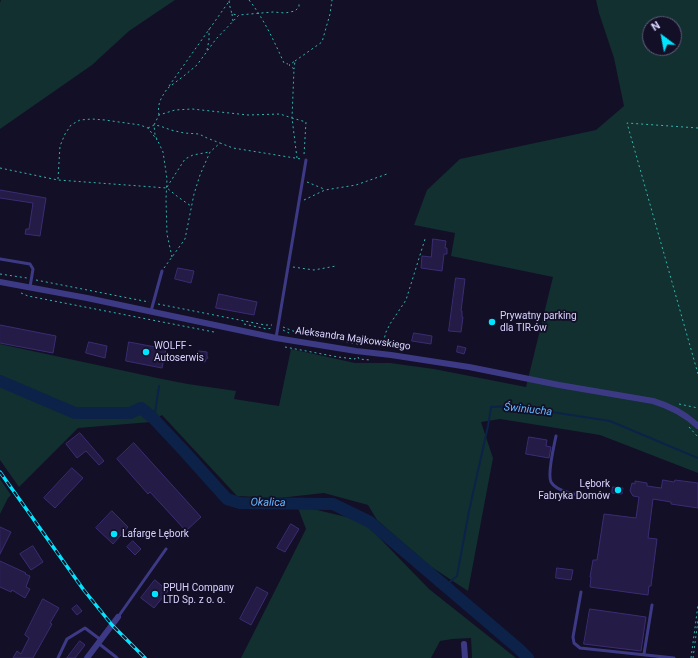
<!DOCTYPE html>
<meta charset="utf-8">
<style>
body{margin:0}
#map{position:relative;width:698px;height:658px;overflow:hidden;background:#130f26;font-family:Roboto,sans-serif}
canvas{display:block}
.north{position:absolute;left:642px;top:16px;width:40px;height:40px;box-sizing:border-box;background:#130f26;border:1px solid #625e7d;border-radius:50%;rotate:328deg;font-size:11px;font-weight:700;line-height:16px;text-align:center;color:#d9d4ff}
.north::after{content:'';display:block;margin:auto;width:14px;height:18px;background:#00e5ff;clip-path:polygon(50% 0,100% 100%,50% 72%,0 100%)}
</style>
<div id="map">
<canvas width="698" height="658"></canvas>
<div class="north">N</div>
</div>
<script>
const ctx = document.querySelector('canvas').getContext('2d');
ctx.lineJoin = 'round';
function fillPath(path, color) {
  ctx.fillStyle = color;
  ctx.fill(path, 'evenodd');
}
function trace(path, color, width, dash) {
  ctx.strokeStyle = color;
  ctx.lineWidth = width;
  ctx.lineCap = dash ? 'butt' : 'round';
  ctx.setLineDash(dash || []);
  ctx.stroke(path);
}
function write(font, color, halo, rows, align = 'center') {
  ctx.font = font + ' Roboto,sans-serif';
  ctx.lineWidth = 3.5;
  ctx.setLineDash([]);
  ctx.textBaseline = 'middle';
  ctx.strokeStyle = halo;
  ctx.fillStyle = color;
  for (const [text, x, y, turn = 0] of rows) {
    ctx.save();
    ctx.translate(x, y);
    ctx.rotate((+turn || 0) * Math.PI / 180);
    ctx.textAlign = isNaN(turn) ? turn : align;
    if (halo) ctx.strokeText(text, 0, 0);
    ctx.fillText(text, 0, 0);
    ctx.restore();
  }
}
fillPath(new Path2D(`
 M1,0H175L129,31L92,65L0,129V3Z
 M596,0H698V473L600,435L500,419L481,422L493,458L468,591L430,566L377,520L368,505L324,493L279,498L237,496L162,415L151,422L78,428L19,487L0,460V344L162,379L188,384L236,391L234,399L279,406L291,349L355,363H390L434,369L526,387L553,277L451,256L455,233L414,225L427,190L460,159L596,130L624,106L614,58L599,13ZM650,24H674V48H650Z
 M0,479L11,495L8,498L0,514Z
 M298,508L313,509L363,521L429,589L516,658H472L471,638L452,639L440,641L431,658H241L306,529Z`), '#12302f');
trace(new Path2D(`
 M154,420L159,386
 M445,586L457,576L469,511L488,426L491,407L513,406L610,421L698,458`), '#0c2248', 2);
trace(new Path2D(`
 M0,381L75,413H130L141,408L152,417L183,450L227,499L240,503L333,504L370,522L519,649L528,658`), '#0c2248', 12);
const building = new Path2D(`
 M0,190L46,198L40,236L25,234L26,229H29L33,203L0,198Z
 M433,239L446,241L445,248H447V254H444L442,271L421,268L422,256L431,257Z
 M178,268L194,271L191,283L175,279Z
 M456,278L465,279L461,311H462V317H463L461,332L449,331Z
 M219,294L257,302L254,315L216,308Z
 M0,325L56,336L53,353L0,343Z
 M414,333L432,336L431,344L412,341Z
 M89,342L107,346L105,358L86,353Z
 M129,342L166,349L162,368L126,361Z
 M458,346L466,348L464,354L457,352Z
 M199,351L207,352V356L208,358L206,359L205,362L197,360Z
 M80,433L104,461L99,465L86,451L77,458L66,444Z
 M529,437L547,440L546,446L551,447L549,458L526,454Z
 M134,443L201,517L186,531L150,492L148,494L117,459Z
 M72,468L83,478L55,508L44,498Z
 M663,480L674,482L675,480L698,483V508L671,504V502L653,499L648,538L657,539L651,586H649L648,595L590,587L591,577H590L593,560H597L604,514L636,518L639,497L633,496L630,491L632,483L635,484V481L647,483V486L661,488Z
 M613,487L623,488L622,494L612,493Z
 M112,511L128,527L113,544L96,528Z
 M291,524L299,529L285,552L277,548Z
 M0,527L11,532L0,554Z
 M133,541L141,549L135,555L127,547Z
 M33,546L43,562L31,570L20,554Z
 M0,561L26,573L25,574L30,576L26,587L30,589L25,598L12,590L11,592L0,587Z
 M557,568L573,570L571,580L556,578Z
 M155,580L168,591L154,608L141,598Z
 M257,587L268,593L251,625L240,619Z
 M43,599L59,608L50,623L52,624L33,658H13L17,651L21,654L29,638L25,635Z
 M77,605L82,611L77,615L72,609Z
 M590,609L646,617L641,651L584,644Z
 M80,641L85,645L75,658H67Z`);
fillPath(building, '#241b47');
trace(building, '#3b2d73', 1);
trace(new Path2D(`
 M249,0C264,19 274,41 284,63L288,64
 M229,1L230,7L232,14L238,15
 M232,14L233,21
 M207,50L209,40V29
 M295,61L322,42L330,14L332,0
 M169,86L230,0
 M168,88L185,75L197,65L216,39L239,15L273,12L285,13L295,11L299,7V2
 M159,115C157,104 161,98 167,89
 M148,128L154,125L160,126L171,130L184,133L199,134L207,138L220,143
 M698,128L627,123L698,374
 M297,158L292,118L306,122L304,155
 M0,168L58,180L167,188L178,197L191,206
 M58,179L60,146L65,134L71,125L80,120L92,119L105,120L140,125L148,128L157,140
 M307,182L324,189
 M167,187L185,159L193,155L209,152
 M304,200L325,190L356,185L387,174
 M172,257L167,234L166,199L167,179L163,152L155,135L154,125L159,115L175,110L192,109L248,115L280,114L292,118L294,69L289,65L295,61L294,69
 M293,267L314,270L336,266
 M164,268L185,239L194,194L200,175L210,152L220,143L233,148L301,159
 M0,274L27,278
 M36,280L149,302
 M21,293L28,296L214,332
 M158,304L265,325H272
 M244,324L267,329L272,328
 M283,327L293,331L358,344
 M283,330L289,333
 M285,347L338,357L355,359V357
 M382,347L386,332L390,324L406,300L425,239
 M358,357L359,359L370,360
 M679,404L698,408
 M689,427L698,437
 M691,658L698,605
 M693,658L698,620`), '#2fb8b0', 1, [2, 3]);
trace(new Path2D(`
 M0,259L30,264L33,269L30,287
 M151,311L162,271
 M276,338L306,160
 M556,436C554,446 547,474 551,482C557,493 584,496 595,498
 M581,592L573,637L574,643L580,648L674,658
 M118,617L166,549
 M98,643L116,657L117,658
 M644,654L652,605
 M58,658L67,639L85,628L101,640`), '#3d3a85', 3);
trace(new Path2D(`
 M0,282L87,298L276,338L356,351L391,355L469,367L559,385L653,401C670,406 685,414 698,426
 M464,644L465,658
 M87,658L118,617`), '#3d3a85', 6);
const rail = new Path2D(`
 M0,472L83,589L112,625L145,658`);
trace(rail, '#00e5ff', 3.5);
trace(rail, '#130f26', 2, [6]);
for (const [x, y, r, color] of [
 [492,322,4,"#00e5ff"],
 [146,352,4,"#00e5ff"],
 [618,490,4,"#00e5ff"],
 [114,534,4,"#00e5ff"],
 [155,594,4,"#00e5ff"]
]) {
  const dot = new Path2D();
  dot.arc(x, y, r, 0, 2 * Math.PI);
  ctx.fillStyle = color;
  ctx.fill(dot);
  trace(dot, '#130f26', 1.5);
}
write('10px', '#d9d4ff', '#130f26', [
 ["Prywatny parking",500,316],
 ["dla TIR-ów",500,328],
 ["WOLFF -",154,346],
 ["Autoserwis",154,358],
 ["Lębork",610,484,"right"],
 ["Fabryka Domów",610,496,"right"],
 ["Lafarge Lębork",122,534],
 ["PPUH Company",163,588],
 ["LTD Sp. z o. o.",163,600]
], 'left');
write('10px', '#d9d4ff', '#130f26', [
 ["Aleksandra Majkowskiego",353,339,8]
]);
write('italic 11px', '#62b6ff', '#130f26', [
 ["Świniucha",528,410,6],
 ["Okalica",268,503,1]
]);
</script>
